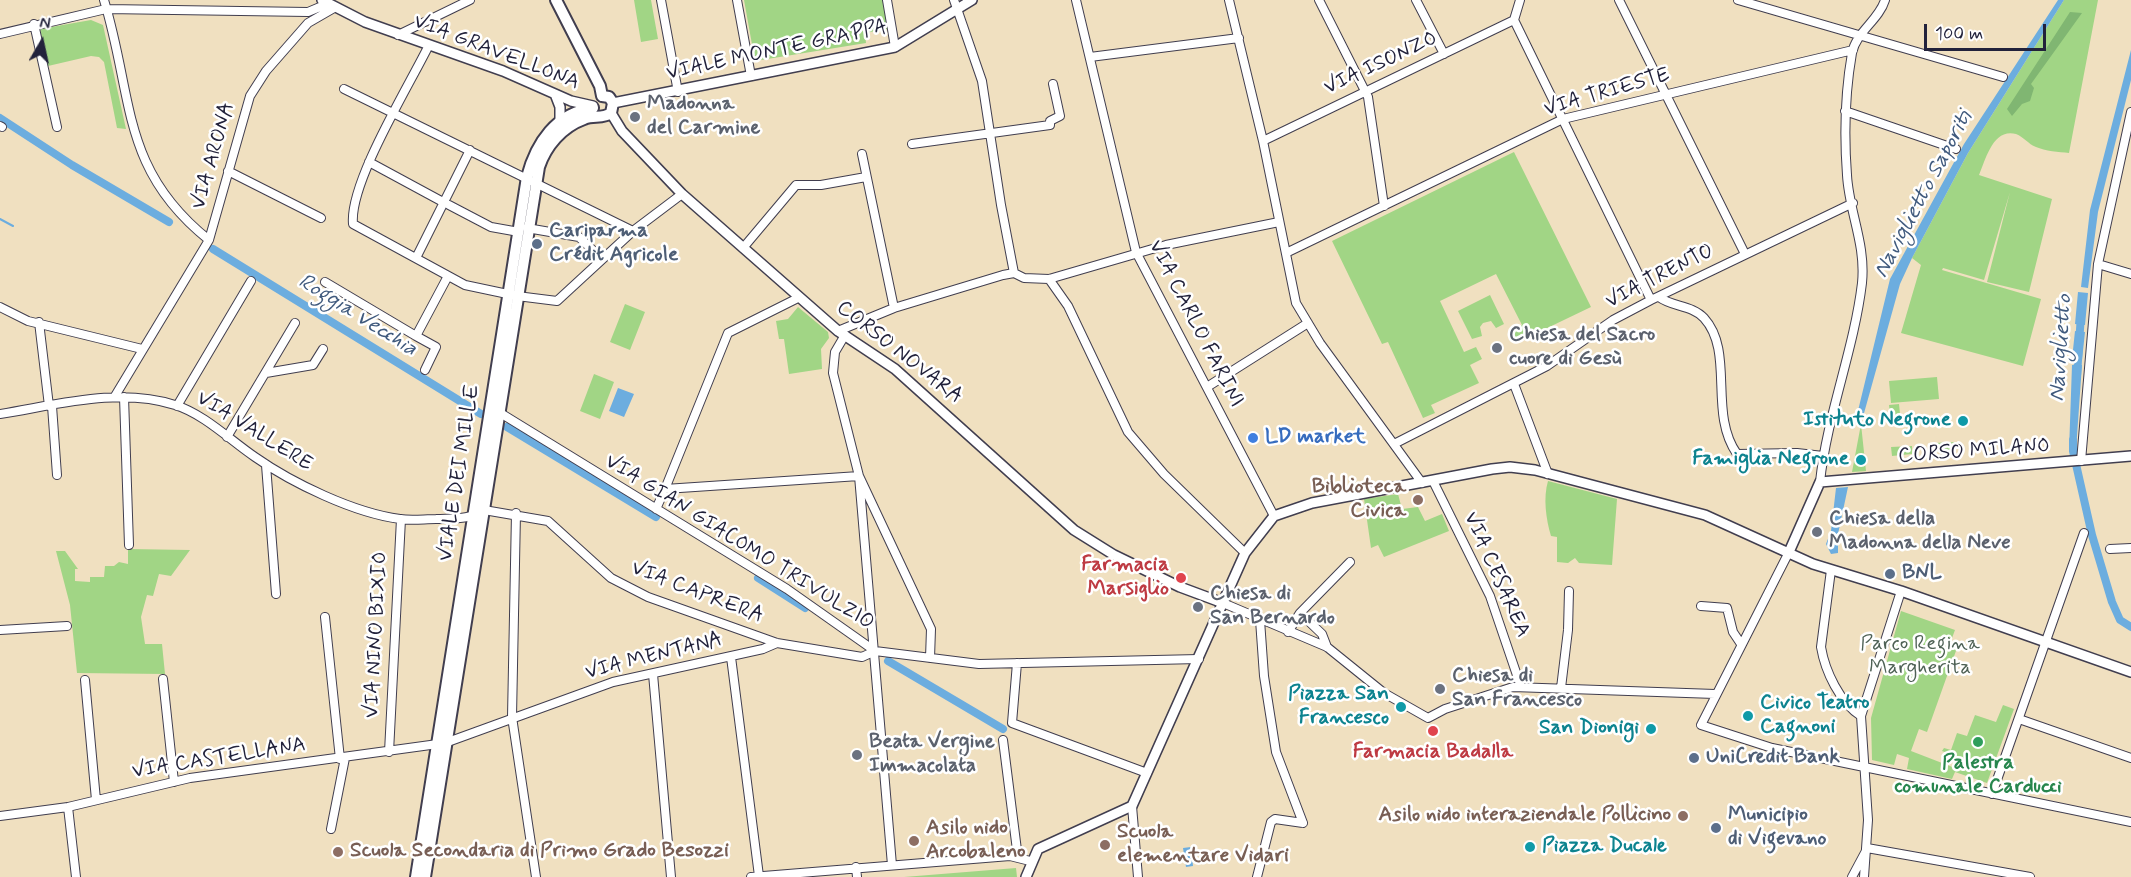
<!DOCTYPE html>
<meta charset="utf-8">
<style>
body{margin:0}
#map{position:relative;width:2131px;height:877px;overflow:hidden;background:#f0e0c0;font-family:Mynerve,sans-serif}
canvas{display:block}
.north{position:absolute;left:12px;top:12px;width:60px;height:60px;-webkit-text-stroke:4px #fff;paint-order:stroke;rotate:9deg;font-size:16px;font-weight:700;line-height:24px;text-align:center;color:#22223b}
.north::after{content:'';display:block;margin:auto;width:21px;height:27px;background:#22223b;clip-path:polygon(50% 0,100% 100%,50% 72%,0 100%)}
.scale{position:absolute;left:1924px;top:24px;width:122px;height:27px;box-sizing:border-box;border:3px solid #22223b;border-top:0;padding-left:8px;font-size:18px;line-height:21px;white-space:nowrap;color:#22223b;-webkit-text-stroke:4px #fff;paint-order:stroke}
</style>
<div id="map">
<canvas width="2131" height="877"></canvas>
<div class="north">N</div>
<div class="scale">100 m</div>
</div>
<script>
const ctx = document.querySelector('canvas').getContext('2d');
ctx.lineJoin = 'round';
function fillPath(path, color) {
  ctx.fillStyle = color;
  ctx.fill(path, 'evenodd');
}
function trace(path, color, width, dash) {
  ctx.strokeStyle = color;
  ctx.lineWidth = width;
  ctx.lineCap = dash ? 'butt' : 'round';
  ctx.setLineDash(dash || []);
  ctx.stroke(path);
}
function write(font, color, halo, rows, align = 'center') {
  ctx.font = font + ' Mynerve,sans-serif';
  ctx.lineWidth = 5;
  ctx.setLineDash([]);
  ctx.textBaseline = 'middle';
  ctx.strokeStyle = halo;
  ctx.fillStyle = color;
  for (const [text, x, y, turn = 0] of rows) {
    ctx.save();
    ctx.translate(x, y);
    ctx.rotate((+turn || 0) * Math.PI / 180);
    ctx.textAlign = isNaN(turn) ? turn : align;
    if (halo) ctx.strokeText(text, 0, 0);
    ctx.fillText(text, 0, 0);
    ctx.restore();
  }
}
fillPath(new Path2D(`
 M634,0H651L658,39L641,42Z
 M744,0H883L888,29L865,33L866,43L755,61Z
 M2064,0H2098L2069,153C2059,152 2045,151 2036,147C2028,144 2024,137 2016,134C1993,128 1986,159 1979,175L2052,199L2029,292L1987,282L2010,192L1984,280L1943,268L1942,270L2041,299L2023,366L1901,333L1921,265L1912,258L1968,153Z
 M91,20L103,25L126,129L117,128L104,62L99,57L91,56L48,66L40,29Z
 M1514,152L1591,307L1516,343L1510,332L1522,325L1496,274L1440,301L1464,352L1476,347L1482,359L1470,365L1479,383L1431,405L1435,413L1423,418L1388,342L1382,344L1332,241Z
 M1490,295L1504,324L1496,328L1491,321L1483,323L1480,327L1482,336L1472,339L1458,311Z
 M625,304L645,312L630,350L610,342Z
 M798,307L828,332L829,338L821,349L822,369L789,374L784,339H779L776,321L788,319Z
 M594,374L614,382L600,419L580,411Z
 M1937,377L1939,399L1891,403L1889,381Z
 M1899,404L1901,424L1891,425L1889,405Z
 M1861,424L1866,471L1852,472Z
 M1955,442L1956,450L1934,452V443Z
 M1912,446V454L1892,456L1891,447Z
 M1548,481L1617,499L1612,565L1579,563L1575,558L1568,563L1557,562V537L1551,536C1546,519 1543,498 1548,481Z
 M1398,494L1402,509L1418,507L1425,521L1442,514L1449,531L1384,557L1378,545L1371,548L1364,499Z
 M128,549L190,550L171,576L159,574L153,596L147,595L141,617L145,644H162L165,674L77,673L70,605L56,551H65L78,569H75V581L90,582V577H104L105,566H114L119,562L128,564Z
 M1901,611L1955,630L1949,646L1957,648L1927,732L1919,729L1911,751L1955,768L1959,757L1942,751L1944,748L1951,750L1957,733L1967,736L1975,715L1996,722L2003,705L2014,709L1987,783L1955,772L1952,779L1907,769L1909,758L1897,754L1894,765L1872,760L1871,718Z
 M1016,868L1017,877H904Z`), '#a1d585');
fillPath(new Path2D(`
 M2070,12L2082,13L2031,84L2034,88L2030,101L2022,104L2012,116L2007,109Z`), '#80b672');
fillPath(new Path2D(`
 M2058,0H2064L1968,153L1912,258L1900,284L1861,424L1855,423L1890,279L1964,144Z
 M2131,50V80L2098,212L2088,288L2081,287L2090,210Z
 M2078,292L2088,293L2085,325L2075,324Z
 M2075,331L2085,332L2082,360L2072,359Z
 M2072,365H2082L2076,450L2069,451Z
 M618,388L634,394L624,417L609,411Z
 M1848,487L1838,534V553L1831,554L1826,544L1831,531L1836,488Z
 M1191,847L1193,866L1186,867L1183,848Z`), '#6caddf');
trace(new Path2D(`
 M0,219L13,226`), '#6caddf', 2);
trace(new Path2D(`
 M0,118L72,165L169,222
 M213,249L481,414
 M2077,376L2081,314
 M507,427L656,517
 M2073,440V451L2092,535L2112,602L2120,620L2131,627
 M758,578L805,608
 M888,661L1003,729`), '#6caddf', 8);
const minor = new Path2D(`
 M104,0C134,98 120,169 209,240
 M661,0L678,92
 M737,0L751,76
 M887,0L895,47
 M954,0L982,81L1001,205L1014,273
 M1076,0L1136,252L1274,516
 M1229,0L1263,141L1296,303L1320,343L1422,483
 M1319,0L1368,97L1384,206
 M1416,0L1444,54
 M1520,0L1514,20L1651,300
 M1619,0L1745,254
 M1738,0L2003,77
 M34,24L57,127
 M0,34L106,9L308,12L327,4
 M398,35L470,0
 M429,45C409,86 349,183 353,224L465,285L517,296L557,301L633,231L682,194
 M1090,57L1239,38
 M344,89L633,231
 M1845,111L1956,149
 M0,126L2,127
 M1263,141L1514,20
 M912,144L1050,125V121L1060,116L1053,84
 M862,154L894,308
 M369,162L443,202
 M228,171L321,218
 M449,205L491,227L519,232
 M527,228L579,237L602,259
 M743,248L796,185H821L866,177
 M1286,253L1563,119L1853,50
 M416,258L470,150
 M2098,264L2131,274
 M1049,279L1068,306L1128,432L1164,474L1245,553
 M325,282L416,336L448,276
 M1659,297C1672,307 1692,305 1704,318C1735,352 1708,413 1737,454L1797,453L1823,456
 M0,307L28,321L142,349
 M39,322L49,406
 M838,331L894,308L1003,275L1014,273L1024,278L1049,279L1166,245L1279,222
 M845,335L835,352L833,373L859,476L892,865
 M416,336L436,347L425,370
 M266,373L313,365L323,349
 M1514,384L1548,474
 M1207,387L1308,323
 M115,396L209,240L250,96L266,71L308,23L334,8
 M124,397L129,545
 M52,406L57,475
 M177,406L251,281
 M497,411L787,589L875,651L979,664L1199,659
 M0,414C57,405 118,387 175,405C204,414 230,440 255,457C292,483 354,513 400,519C412,521 424,519 436,519C454,518 469,520 484,510L548,521L611,578L648,597L777,643L862,657L875,651
 M227,437L295,323
 M1394,444L1547,366L1613,320L1651,300L1853,203
 M2081,461L2098,264L2131,112
 M266,465L276,594
 M1433,481L1490,596L1521,687
 M1820,482C1827,415 1854,350 1862,283C1866,244 1849,212 1847,175C1844,135 1845,93 1852,53C1856,32 1879,20 1885,0
 M665,489L728,333L798,298
 M656,509L665,489L859,476L931,629L930,658
 M516,513L512,717L536,877
 M2110,549L2131,548
 M1789,552L1701,725L1772,748L2131,822
 M1831,570L1821,647C1825,671 1840,703 1861,716
 M1223,603L1327,647L1384,693L1428,718L1445,709L1513,687L1715,694
 M1701,606L1727,608L1733,632L1741,644
 M1300,613L1322,634L1327,647
 M325,617L340,759
 M1260,620L1264,676L1276,752L1303,823
 M0,630L67,626
 M1288,632L1300,613L1350,562
 M731,657L759,876
 M1017,663L1012,723L1147,773
 M653,674L671,877
 M163,679L174,782
 M85,680L96,800
 M1561,688L1568,630L1569,591
 M2019,719L2131,758
 M1003,740L1018,858
 M389,752L401,519
 M1992,794L2084,533
 M1132,806L1138,877
 M68,807L76,877
 M0,816L68,807L190,778L445,743L613,682L763,649L777,643
 M331,829L345,758
 M1867,848L2030,877
 M856,867L857,877
 M751,877L1010,856L1030,861
 M1257,877L1271,822L1275,819L1303,823
 M1852,877L1867,849
 M1864,877L1868,820L1861,716L1901,591`);
const tertiary = new Path2D(`
 M322,0L365,22L503,71L571,101L593,106
 M555,94L560,107V122
 M613,103L895,47L972,0
 M611,113L622,131L682,194L838,331L895,369L1074,530L1114,555L1180,587L1223,603
 M1789,552L1820,482L2131,456
 M1026,877L1038,849L1132,806L1245,553L1274,516L1312,503L1492,469L1510,467L1535,470L1705,515L1813,564L1901,591L2131,672`);
const secondary = new Path2D(`
 M556,0L600,86L602,96
 M416,877L527,177C536,143 556,113 593,108
 M425,877L539,167C546,146 562,127 584,119C593,115 603,119 611,113L613,103L609,97L602,96`);
trace(minor, '#413e4f', 10);
trace(tertiary, '#413e4f', 12);
trace(secondary, '#413e4f', 14);
trace(minor, '#fff', 8);
trace(tertiary, '#fff', 9);
trace(secondary, '#fff', 10);
for (const [x, y, r, color] of [
 [635,117,6,"#6b7280"],
 [537,244,6,"#5c6f8a"],
 [1497,348,6,"#6b7280"],
 [1963,421,6,"#0f9aa8"],
 [1253,438,6,"#3f7fe0"],
 [1861,460,6,"#0f9aa8"],
 [1418,500,6,"#8d6e63"],
 [1817,532,6,"#6b7280"],
 [1890,574,6,"#5c6f8a"],
 [1181,578,6,"#e0444e"],
 [1198,607,6,"#6b7280"],
 [1440,689,6,"#6b7280"],
 [1401,707,6,"#0f9aa8"],
 [1748,716,6,"#0f9aa8"],
 [1651,729,6,"#0f9aa8"],
 [1433,731,6,"#e0444e"],
 [1978,742,6,"#2e9e5b"],
 [857,755,6,"#6b7280"],
 [1694,758,6,"#5c6f8a"],
 [1683,816,6,"#8d6e63"],
 [1716,828,6,"#5c6f8a"],
 [914,841,6,"#8d6e63"],
 [1105,845,6,"#8d6e63"],
 [1530,847,6,"#0f9aa8"],
 [338,852,6,"#8d6e63"]
]) {
  const dot = new Path2D();
  dot.arc(x, y, r, 0, 2 * Math.PI);
  ctx.fillStyle = color;
  ctx.fill(dot);
  trace(dot, '#fff', 2);
}
write('21px', '#22223b', '#fff', [
 ["VIALE MONTE GRAPPA",777,51,-12],
 ["VIA GRAVELLONA",496,53,21],
 ["VIA ISONZO",1381,64,-25],
 ["VIA TRIESTE",1607,93,-16],
 ["VIA ARONA",214,156,-74],
 ["VIA TRENTO",1660,277,-27],
 ["VIA CARLO FARINI",1195,324,63],
 ["CORSO NOVARA",899,353,38],
 ["VIA VALLERE",254,432,32],
 ["CORSO MILANO",1974,452,-4],
 ["VIALE DEI MILLE",460,473,-81],
 ["VIA GIAN GIACOMO TRIVULZIO",739,543,32],
 ["VIA CESAREA",1496,575,66],
 ["VIA CAPRERA",697,593,21],
 ["VIA NINO BIXIO",377,635,-87],
 ["VIA MENTANA",654,657,-14],
 ["VIA CASTELLANA",219,759,-9]
]);
write('bold 21px', '#5b616d', '#fff', [
 ["Madonna",647,105],
 ["del Carmine",647,129],
 ["Chiesa del Sacro",1509,336],
 ["cuore di Gesù",1509,360],
 ["Chiesa della",1829,520],
 ["Madonna della Neve",1829,544],
 ["Chiesa di",1210,595],
 ["San Bernardo",1210,619],
 ["Chiesa di",1452,677],
 ["San Francesco",1452,701],
 ["Beata Vergine",869,743],
 ["Immacolata",869,767]
], 'left');
write('bold 21px', '#4e5e75', '#fff', [
 ["Cariparma",549,232],
 ["Crédit Agricole",549,256],
 ["BNL",1902,574],
 ["UniCredit Bank",1706,758],
 ["Municipio",1728,816],
 ["di Vigevano",1728,840]
], 'left');
write('bold 21px', '#0d838f', '#fff', [
 ["Istituto Negrone",1951,421],
 ["Famiglia Negrone",1849,460],
 ["Piazza San",1389,695],
 ["Francesco",1389,719],
 ["Civico Teatro",1760,704,"left"],
 ["Cagnoni",1760,728,"left"],
 ["San Dionigi",1639,729],
 ["Piazza Ducale",1542,847,"left"]
], 'right');
write('bold 21px', '#366cbe', '#fff', [
 ["LD market",1265,438]
], 'left');
write('bold 21px', '#785e54', '#fff', [
 ["Biblioteca",1406,488,"right"],
 ["Civica",1406,512,"right"],
 ["Asilo nido interaziendale Pollicino",1671,816,"right"],
 ["Asilo nido",926,829],
 ["Arcobaleno",926,853],
 ["Scuola",1117,833],
 ["elementare Vidari",1117,857],
 ["Scuola Secondaria di Primo Grado Besozzi",350,852]
], 'left');
write('bold 21px', '#be3a42', '#fff', [
 ["Farmacia",1169,566],
 ["Marsiglio",1169,590],
 ["Farmacia Badalla",1433,753,"center"]
], 'right');
write('21px', '#4e6155', '#fff', [
 ["Parco Regina",1920,645],
 ["Margherita",1920,669]
]);
write('bold 21px', '#27864d', '#fff', [
 ["Palestra",1978,764],
 ["comunale Carducci",1978,788]
]);
write('italic 22px', '#405a7d', '#fff', [
 ["Naviglietto Saporiti",1924,195,-62],
 ["Roggia Vecchia",357,316,32],
 ["Naviglietto",2062,348,-86]
]);
</script>
